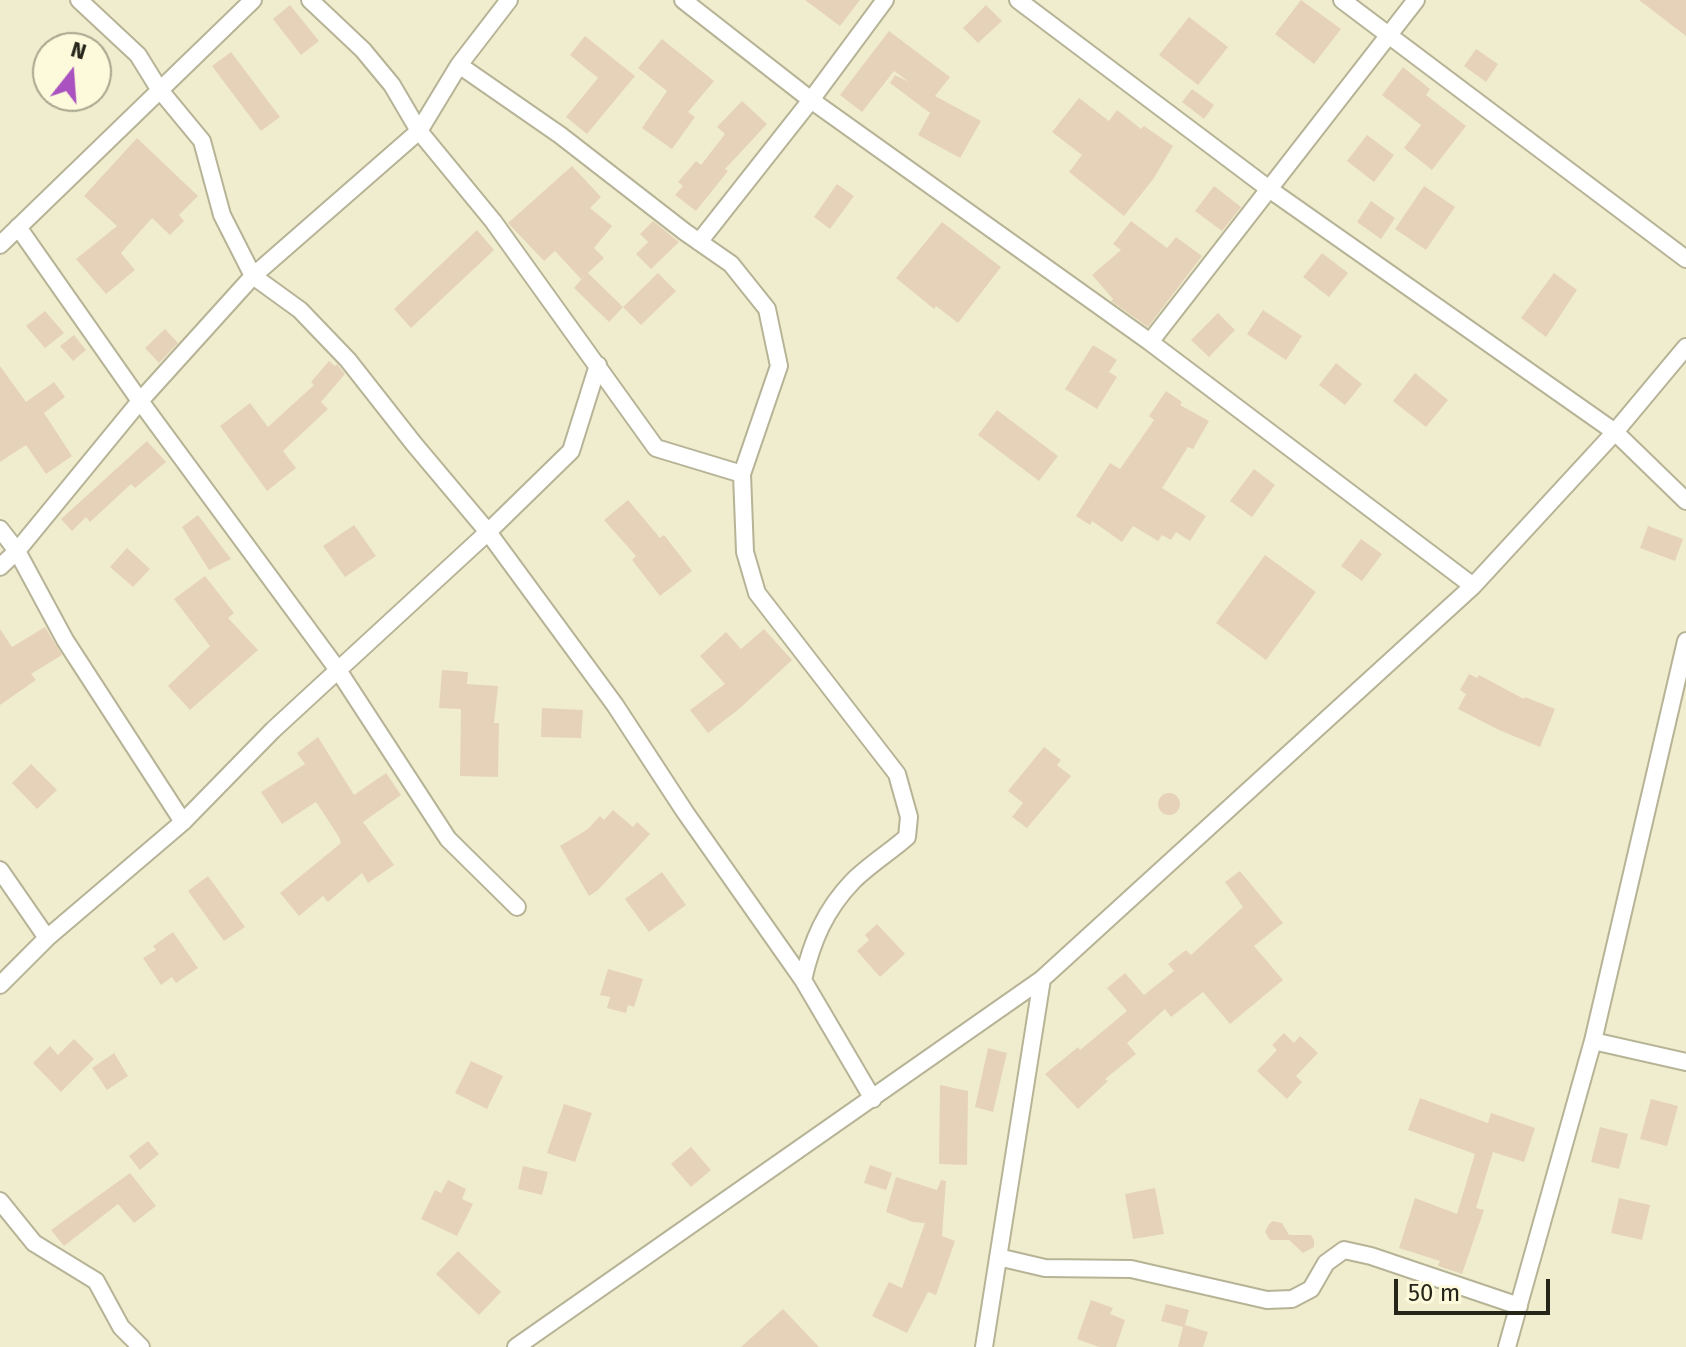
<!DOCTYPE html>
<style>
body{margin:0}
#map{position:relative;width:1686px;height:1347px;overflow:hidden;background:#f0edce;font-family:"Fira Sans",sans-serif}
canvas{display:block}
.north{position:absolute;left:32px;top:32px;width:80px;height:80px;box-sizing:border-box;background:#fdfadb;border:2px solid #a7a58e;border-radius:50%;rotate:17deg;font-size:22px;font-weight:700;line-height:32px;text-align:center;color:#26251a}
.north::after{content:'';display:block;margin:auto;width:28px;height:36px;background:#aa52bf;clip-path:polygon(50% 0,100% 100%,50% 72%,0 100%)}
.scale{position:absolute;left:1394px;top:1279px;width:156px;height:36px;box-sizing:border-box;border:4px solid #26251a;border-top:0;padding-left:10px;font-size:24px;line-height:28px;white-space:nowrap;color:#26251a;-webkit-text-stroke:6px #fdfadb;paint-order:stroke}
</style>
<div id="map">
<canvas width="1686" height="1347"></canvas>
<div class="north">N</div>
<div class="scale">50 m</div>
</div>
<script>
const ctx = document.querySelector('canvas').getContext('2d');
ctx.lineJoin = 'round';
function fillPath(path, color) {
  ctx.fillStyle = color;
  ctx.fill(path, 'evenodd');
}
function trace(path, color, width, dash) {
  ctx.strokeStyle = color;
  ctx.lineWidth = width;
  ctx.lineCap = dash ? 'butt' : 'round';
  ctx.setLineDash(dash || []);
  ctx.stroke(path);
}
fillPath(new Path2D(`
 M805,0H860L840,26Z
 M1301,0L1341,29L1314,64L1275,34Z
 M1639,0H1686V36Z
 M290,5L319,41L301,55L273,19Z
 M986,5L1002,21L978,43L963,28Z
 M1189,17L1228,47L1198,85L1159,55Z
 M889,31L950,77L935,96L981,121L960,158L918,135L930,113L890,83L895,75L909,82L894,71L862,112L840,95Z
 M585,36L635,76L587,134L566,117L598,78L570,55Z
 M662,39L714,81L688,112L695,117L672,149L642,128L667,91L638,68Z
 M1476,49L1498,64L1486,82L1464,66Z
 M231,52L280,117L261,131L212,66Z
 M1403,67L1430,89L1426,95L1466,126L1432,170L1404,148L1421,125L1382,95Z
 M1192,89L1214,105L1204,119L1182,102Z
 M1079,98L1109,121L1117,110L1141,129L1144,126L1173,146L1154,178L1124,216L1069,172L1082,155L1052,132Z
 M742,101L767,124L725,169L728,171L696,211L675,195L683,186L678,182L696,161L701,165L725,134L717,127Z
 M1367,135L1394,155L1374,182L1347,161Z
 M137,138L198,196L179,215L184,221L170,235L152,218L121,253L135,270L106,294L76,259L117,226L84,196Z
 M572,166L601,197L590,208L612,226L594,248L604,258L588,273L623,307L609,322L574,288L585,275L581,279L555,251L544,261L508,223Z
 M837,184L854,196L830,229L814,217Z
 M1214,186L1241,207L1222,231L1195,211Z
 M1424,186L1455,207L1426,250L1395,229Z
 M1371,201L1395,218L1381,239L1357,222Z
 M653,221L679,242L651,269L636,254L648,242L640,234Z
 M1131,221L1167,248L1176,237L1202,256L1148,327L1111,301L1113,299L1092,275L1121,250L1113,244Z
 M942,222L1001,267L958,323L936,306L934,309L896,278Z
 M477,230L494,250L411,328L394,309Z
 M1322,253L1348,273L1329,297L1303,277Z
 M658,273L676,291L641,325L623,307Z
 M1554,273L1577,290L1546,337L1521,318Z
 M1263,310L1302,336L1286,360L1247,334Z
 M45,311L64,333L45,348L26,326Z
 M1218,313L1235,330L1209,357L1191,340Z
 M165,329L178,343L159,363L145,348Z
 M74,335L86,350L73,361L60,346Z
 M1093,345L1117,360L1109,372L1117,377L1097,409L1065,389Z
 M329,361L335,366L337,364L345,374L321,402L328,409L283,451L296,468L267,491L220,426L250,403L268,427L314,385L311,382Z
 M1336,363L1362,384L1345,405L1319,385Z
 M0,366L26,402L54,382L65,397L44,413L72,456L46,474L26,445L0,462Z
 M1415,373L1448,400L1426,427L1393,401Z
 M1166,391L1182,402L1180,405L1209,421L1193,449L1188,447L1162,488L1206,516L1190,541L1176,532L1171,540L1162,535L1158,541L1133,526L1122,542L1092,521L1090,525L1076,516L1110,463L1120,469L1154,420L1149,416Z
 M997,410L1058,456L1039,481L978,435Z
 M147,441L166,462L135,488L131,484L90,522L86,517L72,531L61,519Z
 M1254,469L1275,485L1252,517L1230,501Z
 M628,500L660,538L664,535L692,571L660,596L632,560L636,556L604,520Z
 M198,515L231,559L209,570L182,527Z
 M354,525L376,556L345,577L323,546Z
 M1648,526L1683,539L1675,561L1640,548Z
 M1361,539L1382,554L1362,581L1341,566Z
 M127,548L150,569L133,587L110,567Z
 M1265,555L1316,592L1266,660L1216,623Z
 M205,576L234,613L228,618L258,650L190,710L168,686L210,646L174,599Z
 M45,627L62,655L31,674L36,680L0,705V629L12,647Z
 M764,629L792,660L739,709L708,733L690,710L725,684L700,656L726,632L741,649Z
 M442,670L468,672L467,684L498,686L494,723H499L498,777L460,776L461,709L439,708Z
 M1469,674L1477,678L1479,675L1524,699L1525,697L1555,709L1540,747L1499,730L1458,709L1466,694L1460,690Z
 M542,708L583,710L581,738L541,737Z
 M318,737L354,795L386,773L401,795L363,822L394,865L368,883L362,873L328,902L323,896L299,916L280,893L341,843L339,837L316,802L282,824L261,792L305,764L297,753Z
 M1044,747L1061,760L1057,765L1071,776L1027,828L1012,817L1023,803L1008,791Z
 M31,764L57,790L37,809L12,783Z
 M1158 804a11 11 0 1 1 22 0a11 11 0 1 1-22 0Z
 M613,810L633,827L637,822L650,834L598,890L589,896L560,846L588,829L600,816L604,820Z
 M1240,871L1283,923L1254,946L1283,980L1230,1024L1203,992L1171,1017L1165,1009L1127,1043L1136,1054L1105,1079L1108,1081L1078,1109L1045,1074L1078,1047L1080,1050L1127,1011L1107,988L1125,973L1144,995L1174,971L1168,964L1186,950L1191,955L1243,907L1225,882Z
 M662,872L686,905L649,932L625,899Z
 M208,876L245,927L224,941L188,891Z
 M877,924L905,954L880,977L857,951L869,940L865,935Z
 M173,932L198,968L176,983L172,977L161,985L143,958L156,950L153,946Z
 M608,969L643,979L634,1007L628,1005L626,1013L607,1008L610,997L600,995Z
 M1284,1033L1294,1043L1300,1036L1318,1053L1296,1076L1302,1082L1287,1099L1257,1071L1277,1050L1272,1045Z
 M74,1039L94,1059L61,1092L33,1063L50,1046L58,1055Z
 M988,1048L1007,1053L993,1112L975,1107Z
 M114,1053L128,1076L107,1090L92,1068Z
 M471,1061L503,1076L487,1109L455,1093Z
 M940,1085L968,1091L967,1165L939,1164Z
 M1420,1098L1488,1123L1491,1113L1535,1128L1524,1162L1493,1152L1476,1208L1484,1210L1462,1274L1438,1266L1440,1261L1399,1248L1415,1198L1457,1214L1475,1154L1408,1130Z
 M1651,1099L1678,1106L1667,1146L1640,1139Z
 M564,1104L592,1113L575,1162L547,1153Z
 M1600,1127L1628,1134L1619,1169L1591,1162Z
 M148,1141L159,1154L140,1170L129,1156Z
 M691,1147L711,1170L691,1187L671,1164Z
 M870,1165L892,1173L886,1190L864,1183Z
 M523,1166L548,1172L542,1195L518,1189Z
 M130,1173L156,1206L134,1223L118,1204L64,1246L51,1230Z
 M896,1177L937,1190L941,1180L946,1181L942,1236L955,1241L936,1295L928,1292L907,1333L872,1316L889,1282L902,1288L925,1223L913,1222L886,1212Z
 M448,1180L466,1189L462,1199L473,1204L457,1236L421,1219L435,1190L441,1193Z
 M1155,1188L1164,1234L1133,1239L1125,1194Z
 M1619,1198L1650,1205L1642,1240L1611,1233Z
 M1273,1221L1282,1223L1289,1235H1311L1314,1240V1247L1303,1253L1289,1240H1270L1265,1232L1269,1224Z
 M458,1251L501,1292L479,1315L436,1274Z
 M1091,1300L1113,1308L1110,1314L1125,1320L1116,1347H1099L1077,1339Z
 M1166,1304L1189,1310L1185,1325L1208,1332L1203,1347H1178L1183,1327L1161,1321Z
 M783,1309L819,1347H741Z`), '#e6d2b9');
const street = new Path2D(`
 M310,0L363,50L392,85L419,131L493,221L656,448L742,474
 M683,0L811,100L1150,342L1473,586
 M1018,0L1269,189L1615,432L1686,501
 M1342,0L1686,259
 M459,65L560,135L685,232L731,264L767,309L779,366L742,474L745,552L757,593L897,774L909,817L907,837C890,852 869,865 853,881C825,910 812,941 803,980L873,1099
 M18,227L140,401L338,670L448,839L517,907
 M699,242L811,100L885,0
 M0,245L253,0
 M1150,342L1416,0
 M598,365L571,451L488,532L615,705L685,812L803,980
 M0,529L17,551L65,640L183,822
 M0,567L17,551L140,401L253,276L419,131L459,65L509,0
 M0,870L47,938
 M0,985L47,938L183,822L273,730L488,532L414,444L348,360L300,310L253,276L222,215L202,141L159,89L138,55L79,0
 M1593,1041L1686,1062
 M0,1201L34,1243L96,1281L121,1327L141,1347
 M998,1257L1045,1268L1131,1269L1267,1300L1292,1299L1311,1289L1326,1263L1344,1250L1371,1256L1519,1306
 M516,1347L1042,979
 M984,1347L1042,979L1473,586L1615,432L1686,347
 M1507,1347L1593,1041L1686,641`);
trace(street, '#b6b396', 20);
trace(street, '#fff', 16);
</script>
